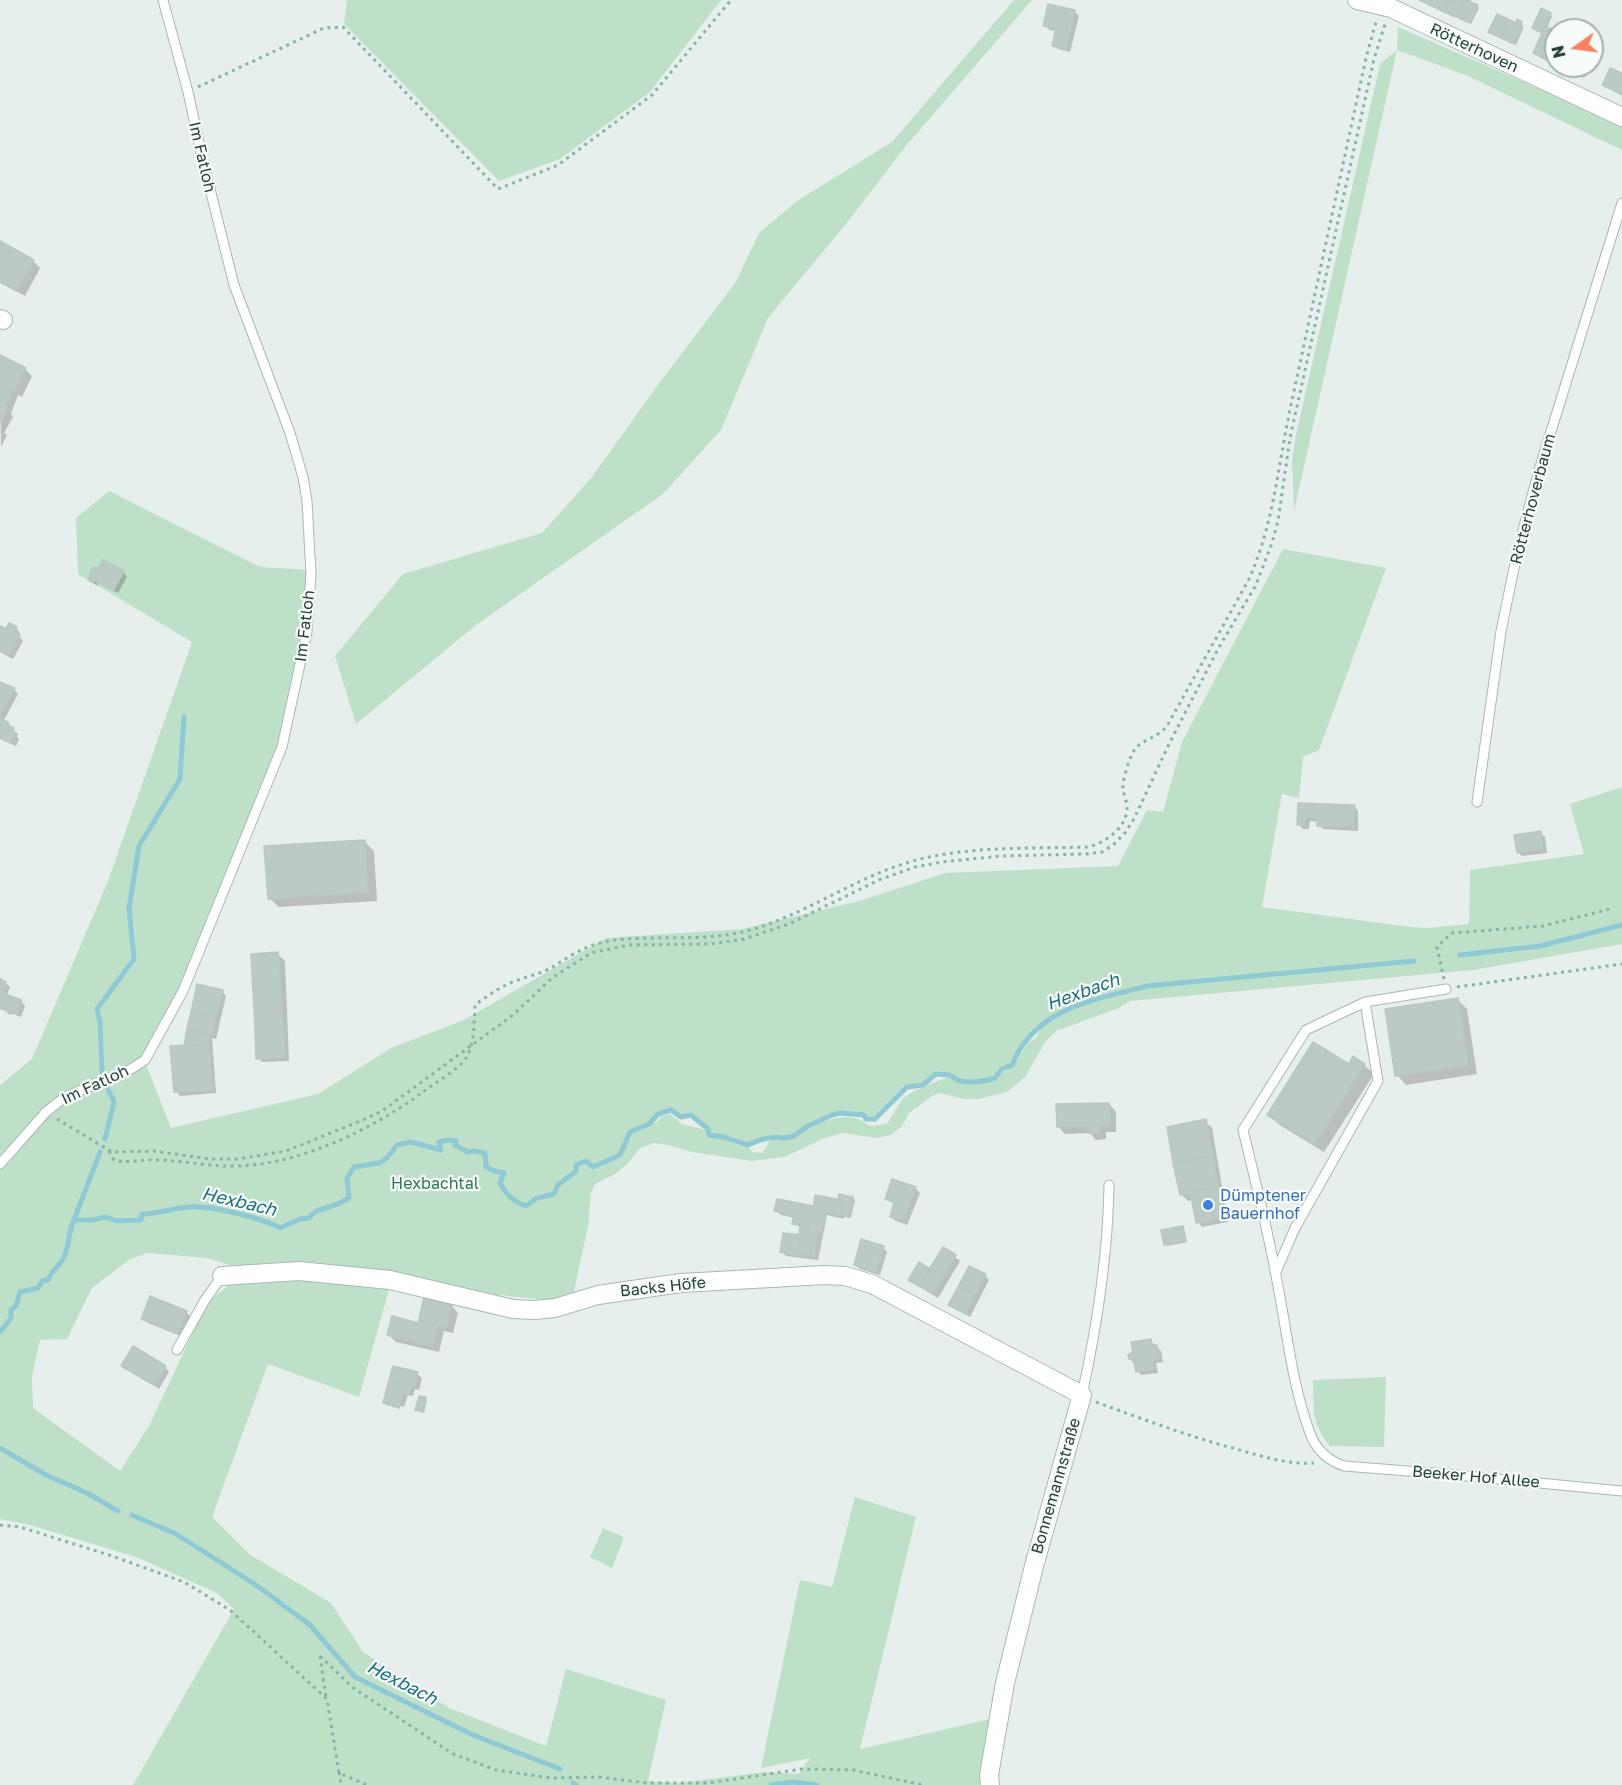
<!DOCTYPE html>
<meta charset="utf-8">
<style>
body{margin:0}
#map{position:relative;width:1622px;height:1785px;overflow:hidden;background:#e6efeb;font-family:"Golos Text",sans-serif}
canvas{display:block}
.north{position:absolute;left:1544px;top:18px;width:60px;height:60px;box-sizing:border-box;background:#f7fbf9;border:2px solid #a3b1ad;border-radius:50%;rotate:256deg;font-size:16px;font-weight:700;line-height:24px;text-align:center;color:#24423a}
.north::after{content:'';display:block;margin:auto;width:21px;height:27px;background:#f4845f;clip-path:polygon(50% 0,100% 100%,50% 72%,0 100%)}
</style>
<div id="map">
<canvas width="1622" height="1785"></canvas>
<div class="north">N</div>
</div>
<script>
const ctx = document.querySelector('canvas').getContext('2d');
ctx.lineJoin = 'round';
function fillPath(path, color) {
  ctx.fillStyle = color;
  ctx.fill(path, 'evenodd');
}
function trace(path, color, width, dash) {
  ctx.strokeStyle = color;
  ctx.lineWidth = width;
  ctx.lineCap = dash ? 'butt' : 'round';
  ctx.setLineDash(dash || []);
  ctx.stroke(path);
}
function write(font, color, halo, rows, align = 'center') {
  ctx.font = font + ' "Golos Text",sans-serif';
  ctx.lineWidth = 4.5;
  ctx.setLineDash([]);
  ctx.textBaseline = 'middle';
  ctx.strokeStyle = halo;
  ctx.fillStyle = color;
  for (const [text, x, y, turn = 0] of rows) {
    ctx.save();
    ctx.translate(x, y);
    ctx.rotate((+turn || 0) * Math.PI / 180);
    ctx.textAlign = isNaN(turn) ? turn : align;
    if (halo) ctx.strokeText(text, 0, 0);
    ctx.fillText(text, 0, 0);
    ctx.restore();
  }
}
fillPath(new Path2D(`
 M347,0H721L650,92L560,159L499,181L344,24Z
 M1014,0H1032L905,147L849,220L768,318L721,430L663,494L476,625L356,724L335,656L403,574L542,533L592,477L660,382L736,282L759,233L797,201L892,142Z
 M1398,27L1622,125V150L1468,76L1397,50L1294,511L1292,463L1295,439L1380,64L1397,50Z
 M109,491L260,567L310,570L306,631L281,745L182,990L145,1062L171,1128L318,1094L391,1048L464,1020L606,938L742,929L859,901L945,873L1118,866L1147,810L1163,812L1182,742L1283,549L1386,568L1319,750L1303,757L1299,798L1282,794L1262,907L1410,927L1428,928L1469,924L1470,870L1584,854L1570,804L1622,787V944L1473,970L1130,1001L1119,1008L1056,1031L1046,1041L1025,1077L1007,1092L978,1099H964L940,1093L932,1096L909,1113L902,1126L891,1135L877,1138L843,1133L825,1138L784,1157L752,1161L692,1152L668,1145L654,1143L640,1148L628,1163L615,1174L595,1184L591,1193L588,1226L573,1296L556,1301L240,1268L207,1258L148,1253L130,1259L92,1288L67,1339L40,1340L32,1376L33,1408L120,1471L149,1426L207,1303L231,1283L299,1276L390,1286L359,1397L268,1364L212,1517L249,1554L331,1603L363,1652L449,1708L546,1746L566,1669L666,1700L648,1781L678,1783L765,1772L799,1774L810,1758L761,1768L800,1580L832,1587L855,1497L916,1517L860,1749L994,1718L982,1783L979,1785H133L234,1609L217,1593L136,1557L30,1525L0,1519V1085L32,1059L108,881L192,642L78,574L76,518ZM1069,1011L1042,1026L1036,1038L1028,1043L1014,1065L994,1079L1001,1069L1013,1063L1032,1032L1047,1019ZM935,1073L948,1077L914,1091L902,1099L887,1124L869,1126C855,1111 827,1118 811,1127C803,1131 798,1136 790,1139L787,1138L795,1136L806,1126L839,1113L878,1118L899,1091L922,1087ZM670,1111L680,1116L691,1114L709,1128L710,1131L682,1124L670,1114L662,1116L656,1123H650L659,1115ZM776,1136L771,1139L762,1153L752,1152L748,1146L760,1138Z
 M1386,1377L1384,1447L1330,1446C1311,1424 1314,1408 1313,1380Z
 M603,1528L624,1537L612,1568L590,1557Z`), '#bfe0c8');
fillPath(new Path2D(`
 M1421,0H1471L1469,3L1479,8L1471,24L1461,20L1452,11L1450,13L1455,18Z
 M1074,11L1079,16L1070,52L1058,49L1054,45L1057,31L1049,30L1045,25Z
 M1550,14L1552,16L1547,28L1556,33V65L1539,57L1535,53L1544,33L1536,30Z
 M1521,23L1523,29L1516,45L1492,34Z
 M1592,45L1601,50L1595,61L1593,60L1592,63Z
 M1558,66H1590L1585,77Z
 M0,243L33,261L40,268L25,296L0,283Z
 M0,356L25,369L32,376L22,397L18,395L11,414L13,417L4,433L7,435L1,447Z
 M123,572L127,577L118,593L98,583L97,586L90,580Z
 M0,627L7,631L16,628L20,633L19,636L23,641L13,659L0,652Z
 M0,683L14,689L18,694L3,722L18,734L17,737L19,739L16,746L0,739Z
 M1299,804L1354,806L1358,811V831L1323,829L1319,825V822L1310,821L1309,829H1303L1299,824Z
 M1540,833L1545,837L1547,853L1522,856L1518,852Z
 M364,841L374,851L377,901L279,907L269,898Z
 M277,954L285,961L289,1061L262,1062L258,1058Z
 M0,978L10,987L6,997L21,1001L25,1006L21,1017L0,1009Z
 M222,991L226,996L216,1039L212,1038L216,1093L180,1096L176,1091L185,1047Z
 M1457,999L1467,1009L1477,1074L1406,1085L1397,1075Z
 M1364,1065L1374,1074L1324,1152L1278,1124L1269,1114L1349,1066Z
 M1109,1104L1116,1112V1132H1106V1139L1096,1140L1090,1133L1065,1134L1058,1126Z
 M1205,1121L1212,1128L1228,1222L1202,1227L1198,1222L1193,1200L1188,1201L1181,1194Z
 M915,1188L920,1193L907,1225L896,1221L891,1217L895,1205L887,1199Z
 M853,1198L855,1200L851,1218L844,1217V1219L827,1215L818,1260L786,1256L782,1252L800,1237L801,1228L794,1223L795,1218L781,1215L776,1211L778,1201L814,1208L843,1202L840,1199Z
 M1182,1227L1187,1242L1167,1246L1165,1244Z
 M883,1248L887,1252L880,1275L860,1269L856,1265Z
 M943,1249L960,1261L938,1298L923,1288Z
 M985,1275L989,1280L970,1317L950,1305Z
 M451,1305L458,1313L453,1333L444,1331L439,1352L396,1342L389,1335L419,1325Z
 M186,1312L191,1317L183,1337L148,1323L143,1318Z
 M1150,1340L1161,1351L1163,1362L1156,1363L1158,1373L1141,1375L1130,1358Z
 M123,1365L165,1367L169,1372L159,1389Z
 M417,1374L422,1378L419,1390L415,1389L413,1396L408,1395L404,1407L388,1403V1406L385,1403Z
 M426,1399L427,1400L424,1413L419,1411L417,1410Z`), '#0003');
trace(new Path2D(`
 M1460,955L1540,946L1622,925
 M102,1072L100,1022L97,1009L134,959L129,908L139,846L180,779L184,717
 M105,1139L114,1102L107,1087
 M74,1220L100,1152
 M0,1332L11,1318V1310L16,1306L20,1292L38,1288L42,1281L48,1280C52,1271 60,1265 64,1257C70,1245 68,1231 74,1220H93L105,1217L117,1221L141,1220L142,1214C158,1214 173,1208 189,1207C209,1205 262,1218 280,1228L300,1219L309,1218L316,1211L338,1204L349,1198L347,1178L354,1167L379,1163L388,1157L397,1145L411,1142L441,1150L439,1142L448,1140L456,1141L455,1145L468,1152L475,1151L485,1153L486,1167L494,1171L504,1173L500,1183C507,1195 512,1201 526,1206L537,1198L554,1194L558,1185L576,1171V1165L586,1161L593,1167L620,1155L630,1132L649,1124L658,1114L671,1110L681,1117L691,1115L708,1129L709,1135L724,1137L748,1145C761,1139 771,1136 785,1138L794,1136L806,1127L832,1115L840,1113L864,1115L866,1119H875L907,1087L923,1085L936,1074L950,1075C961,1086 981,1082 995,1078L1002,1069L1012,1065C1035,1008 1094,1000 1147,986L1414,961
 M0,1448L46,1475L87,1493L118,1511
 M132,1515L176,1534L256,1585L310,1625L355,1677L473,1735L560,1769
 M573,1783L576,1785
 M771,1785L794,1782L817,1785`), '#8ec9d4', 5);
const building = new Path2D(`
 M1419,0H1435L1432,6Z
 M1435,0H1450L1444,12L1432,6Z
 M1450,0H1465L1457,17L1444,12Z
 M1465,0L1478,5L1470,23L1457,17Z
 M1048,4L1075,10L1066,49L1052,46L1056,28L1043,26Z
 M1541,8L1551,13L1542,33L1532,28Z
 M1497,14L1510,20L1501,38L1488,32Z
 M1517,19L1522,22L1520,25L1523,26L1514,44L1501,38L1510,20L1516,23Z
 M1545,26L1556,31V37L1546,59L1533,53Z
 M1556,37V64L1546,59Z
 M1592,43L1600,47L1593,61L1592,60Z
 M1572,66H1588L1583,77L1570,70Z
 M1610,68L1622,73L1615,91L1602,85Z
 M1622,76V95L1615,91Z
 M0,241L34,260L17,290L0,281Z
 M0,355L26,368L15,391L11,389L9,395L12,397H9L4,406L0,404Z
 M0,404L10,410L7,409L2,419L3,421H0Z
 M103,560L124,571L114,590L93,580L92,582L88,580L93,567L99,568Z
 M9,623L17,627L14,633L20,635L9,655L0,651V628L1,626L6,629Z
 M0,682L15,688L0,715Z
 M0,718L9,723L8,725L14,728L13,732L15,733L11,743L0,738Z
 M1298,803L1355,805L1354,827L1317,826L1318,818L1306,817L1305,825H1297Z
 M1541,831L1543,849L1517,853L1514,835Z
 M365,840L368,892L268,899L264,846Z
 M278,952L283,1027L255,1029L251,954Z
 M0,979L6,982L2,993L22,1000L20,1005L21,1006L17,1014L12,1012L11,1014L8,1013L9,1011L0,1008Z
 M197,984L223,990L216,1017L191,1012Z
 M1458,998L1468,1065L1395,1076L1385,1009Z
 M191,1012L216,1017L212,1035L187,1029Z
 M283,1027L285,1057L256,1059L255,1029Z
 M187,1029L209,1034V1044L184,1046Z
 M1313,1042L1349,1064L1353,1056L1365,1064L1314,1144L1267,1115Z
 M209,1044L211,1067L172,1069L170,1046Z
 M211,1067L213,1090L174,1092L172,1069Z
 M1109,1103L1110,1125L1099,1126V1133H1088V1126L1057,1127L1056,1104Z
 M1206,1119L1213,1156L1173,1163L1167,1127Z
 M1213,1156L1218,1186L1180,1195L1173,1163Z
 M892,1179L916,1187L903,1221L890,1217L894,1202L885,1199Z
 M1218,1186L1224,1218L1196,1223L1190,1191Z
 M839,1194L853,1197L850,1217L840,1215L842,1200L838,1199Z
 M815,1195L842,1200L840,1215L813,1209Z
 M777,1199L813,1206L808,1233L805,1236L799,1235L800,1225L792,1224L794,1216L774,1211Z
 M813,1209L826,1212L821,1232L817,1231L819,1224L810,1223Z
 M810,1223L819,1224L814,1257L798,1255L801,1235L808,1233Z
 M1183,1226L1186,1240L1175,1243L1172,1228Z
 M1172,1228L1175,1243L1164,1245L1161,1230Z
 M783,1233L801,1235L798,1255L780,1252Z
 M861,1239L884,1246L876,1272L854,1265Z
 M943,1247L956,1255L933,1294L919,1286Z
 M919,1262L930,1269L919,1286L908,1280Z
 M969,1266L986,1274L975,1295L958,1287Z
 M958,1287L975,1295L966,1314L948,1305Z
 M150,1296L187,1311L178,1333L141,1319Z
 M424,1297L452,1304L446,1327L438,1325L432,1346L387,1335L392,1316L418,1323Z
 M1151,1339L1152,1346L1157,1345L1159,1358L1153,1359L1154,1369L1136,1372L1134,1360L1129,1359L1128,1355L1133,1352L1131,1342Z
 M133,1346L166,1366L154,1385L121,1366Z
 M393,1366L418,1372L414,1387L389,1380Z
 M389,1380L411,1386L409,1393L403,1391L399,1408L383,1403Z
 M419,1396L426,1397L423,1412L415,1410Z`);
fillPath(building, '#bbcac4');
trace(building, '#b8c9c2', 1.5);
const lane = new Path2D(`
 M1477,802L1501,631L1518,549L1539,470L1622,203
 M1446,989L1365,1002L1306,1030L1243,1130C1255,1180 1268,1230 1277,1281C1287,1331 1292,1385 1310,1433C1316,1450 1327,1460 1344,1466L1446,1474L1622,1491
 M0,1164L46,1112L65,1097L131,1069L145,1060L183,991L282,747L307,632L311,574L307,501L303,477L290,433L234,285L202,157L188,92L163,0
 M1276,1272L1295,1228L1378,1081L1365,1002
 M177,1350L205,1300L222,1276
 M1082,1395C1097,1326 1108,1255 1109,1185`);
const street = new Path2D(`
 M1357,0L1391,8L1622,117
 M0,319L3,320
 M222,1276L299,1271L390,1280L513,1309L534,1310L555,1308L598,1295L681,1283L825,1275L845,1276L872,1284L1082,1395L1034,1566L1005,1683L989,1775L990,1785`);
trace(lane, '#a8b8b2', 11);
trace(street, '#a8b8b2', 20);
trace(new Path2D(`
 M198,87L324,28L343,27L498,189L558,165L652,95L731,0
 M1444,979L1437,947L1452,933L1543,926L1610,909
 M1457,987L1622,964
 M57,1119L112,1152L154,1151L210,1159H237L286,1151L363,1120L382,1111L513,1015L552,978L591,953L629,945L711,944L744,939L789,924L881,879L915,867L942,862L1002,856L1086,854L1102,852L1113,845L1125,833L1134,819L1169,744L1218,649L1256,585L1272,543L1278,521L1290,438L1374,59L1385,24
 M109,1151L114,1160C128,1164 140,1159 154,1160C182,1160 208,1167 236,1166C299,1165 373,1129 423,1092C434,1083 460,1069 466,1058C475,1043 474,1022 475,1005C485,998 495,990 506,985C519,978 535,976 549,969C557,965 564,959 572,955C585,947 600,942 615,940C658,935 703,942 746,931C800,917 845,884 897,866C956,845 1024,849 1087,847C1104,844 1127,828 1127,808C1127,802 1124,796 1123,790C1122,780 1128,764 1132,754C1139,739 1157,739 1167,726L1248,581C1274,525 1278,464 1291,405C1316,289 1341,173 1366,58L1376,22
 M1096,1402C1142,1419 1188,1436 1236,1449C1262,1456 1287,1465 1314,1463
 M0,1525L20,1527L112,1556L184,1582L230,1610L327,1699L339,1773L367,1785
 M320,1656L352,1687L453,1754L496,1770L551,1778L599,1777L647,1783H708L802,1769L853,1770L923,1785
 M320,1656L326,1697
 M339,1772L341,1785`), '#86b3a5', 3, [3, 4.5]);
trace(lane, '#fff', 9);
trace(street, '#fff', 18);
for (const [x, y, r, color] of [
 [1208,1205,6,"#3f7fe0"]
]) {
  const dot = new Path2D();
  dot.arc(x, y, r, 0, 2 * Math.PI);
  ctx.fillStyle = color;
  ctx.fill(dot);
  trace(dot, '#f7fbf9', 2);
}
write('16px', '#24423a', '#f7fbf9', [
 ["Rötterhoven",1474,48,25],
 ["Im Fatloh",202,157,77],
 ["Rötterhoverbaum",1533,499,-75],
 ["Im Fatloh",305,626,-83],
 ["Im Fatloh",95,1085,-25],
 ["Backs Höfe",663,1287,-6],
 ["Beeker Hof Allee",1476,1477,5],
 ["Bonnemannstraße",1056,1486,-74]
]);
write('16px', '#2d7a4b', '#f7fbf9', [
 ["Hexbachtal",435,1184]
]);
write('16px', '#366cbe', '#f7fbf9', [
 ["Dümptener",1220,1196],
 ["Bauernhof",1220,1214]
], 'left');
write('italic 18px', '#1c6f80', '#f7fbf9', [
 ["Hexbach",1083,992,-20],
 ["Hexbach",239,1202,13],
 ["Hexbach",402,1683,27]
]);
</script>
